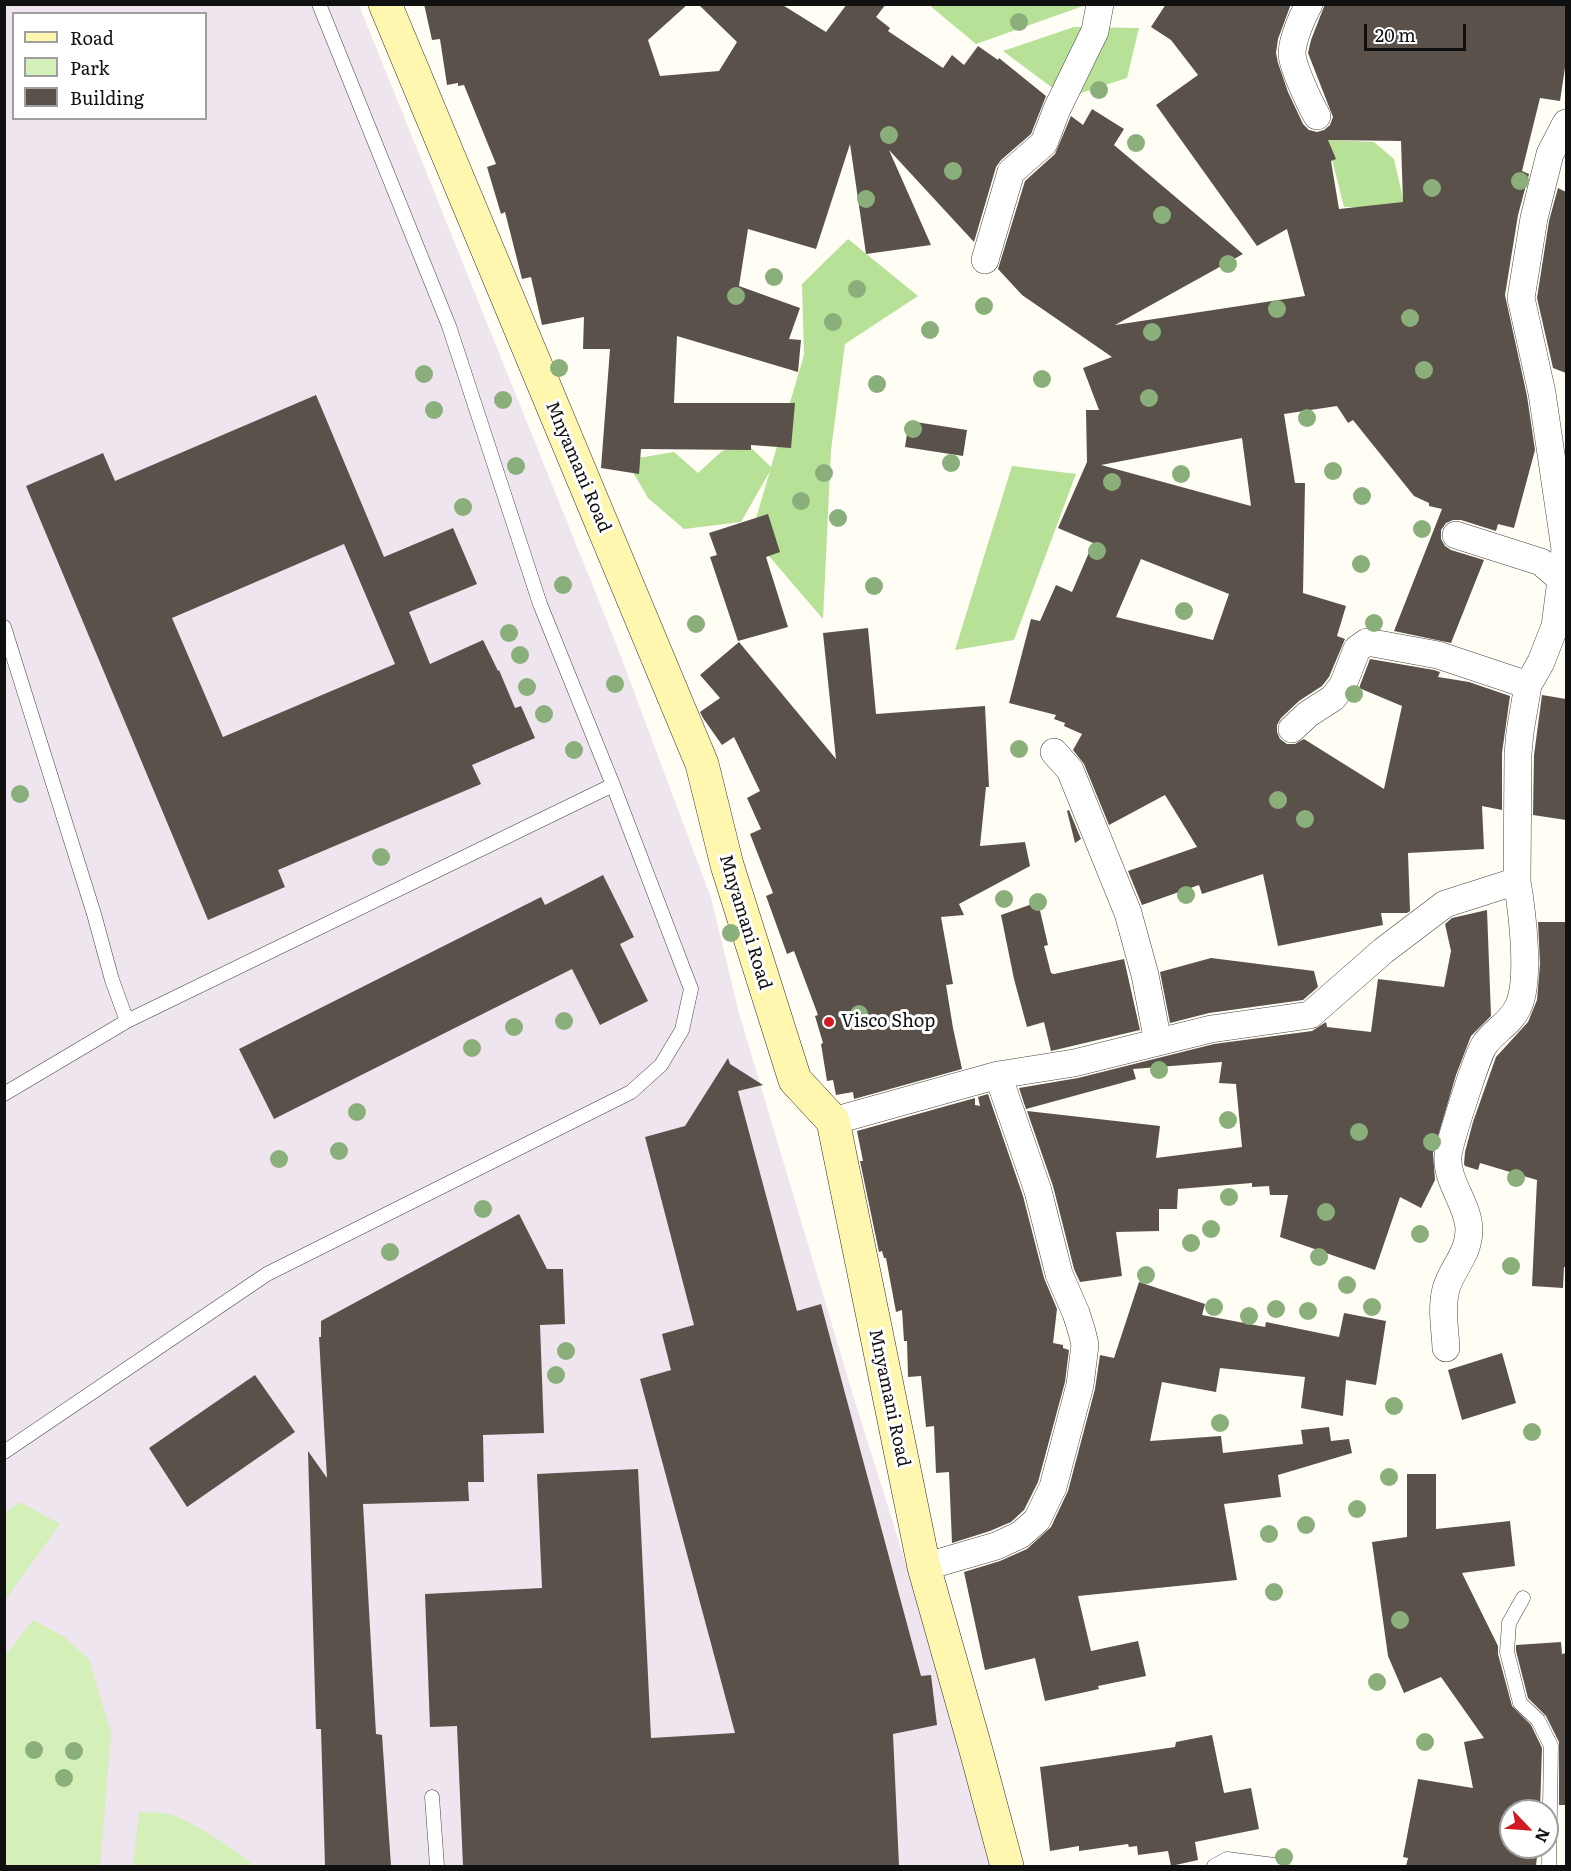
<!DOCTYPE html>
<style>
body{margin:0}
#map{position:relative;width:1571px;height:1871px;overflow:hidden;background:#fffdf4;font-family:Literata,serif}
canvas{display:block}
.frame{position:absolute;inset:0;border:6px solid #101010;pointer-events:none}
.legend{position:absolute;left:12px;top:12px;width:195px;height:108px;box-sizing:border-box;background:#fff;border:2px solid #9f9f9f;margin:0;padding:8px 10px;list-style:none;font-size:18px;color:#101010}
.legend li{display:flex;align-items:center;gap:12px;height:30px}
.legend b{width:30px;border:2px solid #9f9f9f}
.north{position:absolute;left:1499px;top:1799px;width:60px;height:60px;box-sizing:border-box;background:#fff;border:2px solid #9f9f9f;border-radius:50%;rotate:115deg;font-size:16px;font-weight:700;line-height:24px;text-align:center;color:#101010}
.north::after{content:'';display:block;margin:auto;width:21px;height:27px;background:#d01921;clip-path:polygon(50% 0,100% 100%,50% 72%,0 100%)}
.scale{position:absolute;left:1364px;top:24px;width:102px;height:27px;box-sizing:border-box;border:3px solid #101010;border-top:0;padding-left:8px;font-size:18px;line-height:21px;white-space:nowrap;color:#101010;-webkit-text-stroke:4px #fff;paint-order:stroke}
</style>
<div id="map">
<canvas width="1571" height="1871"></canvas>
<div class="frame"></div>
<ul class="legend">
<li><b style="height:8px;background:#fff6af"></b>Road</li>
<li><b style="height:16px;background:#d4efb8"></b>Park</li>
<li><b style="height:16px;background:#5a514b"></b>Building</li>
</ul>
<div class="north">N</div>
<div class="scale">20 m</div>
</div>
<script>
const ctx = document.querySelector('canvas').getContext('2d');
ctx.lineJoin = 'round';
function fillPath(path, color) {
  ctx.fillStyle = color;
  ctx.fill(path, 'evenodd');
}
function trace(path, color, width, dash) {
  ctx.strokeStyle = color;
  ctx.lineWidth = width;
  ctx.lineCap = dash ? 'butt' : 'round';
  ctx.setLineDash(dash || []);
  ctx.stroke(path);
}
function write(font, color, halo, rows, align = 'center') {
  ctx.font = font + ' Literata,serif';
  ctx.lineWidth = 6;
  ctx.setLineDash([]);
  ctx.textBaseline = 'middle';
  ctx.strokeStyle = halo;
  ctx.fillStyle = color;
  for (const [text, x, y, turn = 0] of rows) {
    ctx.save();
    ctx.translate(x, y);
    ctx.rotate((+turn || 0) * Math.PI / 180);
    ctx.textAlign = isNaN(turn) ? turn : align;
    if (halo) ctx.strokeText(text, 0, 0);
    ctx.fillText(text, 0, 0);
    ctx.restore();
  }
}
fillPath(new Path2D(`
 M5,5H359L617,646L711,898L739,1013L852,1392L944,1685L996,1866H5ZM14,14H206V118H14Z`), '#eee5ef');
fillPath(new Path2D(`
 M20,1502L60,1524L5,1600V1512Z
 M33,1620L63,1636L89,1659L111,1733L100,1866H5V1656Z
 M139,1812C150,1813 163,1812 173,1815C190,1821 242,1853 253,1866H133Z`), '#d4efb8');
fillPath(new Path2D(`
 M928,4L1086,5L976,44Z
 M1074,27L1139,28L1127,78L1066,98L1003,51Z
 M1327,140L1374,142L1394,159L1405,207H1344Z
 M848,239L918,296L845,344L831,450L823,619L751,535L770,471L741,522L684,529L648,498L626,460L674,452L698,473L722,451L747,444L771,467L804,355L802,284Z
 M1012,466L1076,474L1014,640L955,650Z`), '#b7e196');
fillPath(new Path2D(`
 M424,4H688L648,40L660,76L719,71L737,42L698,4H781L826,32L847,4H886L876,17L890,28L888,31L943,68L952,55L964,65L978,46L998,60L999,58L1046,96L1031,134L1001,160L996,167L974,242L889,150L931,245L866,254L850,144L816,249L748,229L739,286L800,308L789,339L801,340L798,372L677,336L674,403H795L791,448L751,445V450L641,449L639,474L601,468L610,349H583L584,317L542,325L531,277L522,279L505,212L501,214L487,167L496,164L464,85L458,86V83L447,85L440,39L432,40Z
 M1166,4H1291L1278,39L1276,53L1278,63L1288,92L1303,124L1309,130L1317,132L1324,130L1330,125L1333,117L1308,53L1311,40L1325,4H1566V61L1560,101L1540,98L1522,171L1529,174L1518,215L1505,295L1527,396L1535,450L1514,528L1498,524L1496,531L1461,520H1453L1446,523L1441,530V539L1445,546L1451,550L1484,560L1451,643L1394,631L1442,509L1429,506V503L1414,496L1353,420L1348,423L1337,406L1284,414L1295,483H1305L1303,593L1346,606L1337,636L1345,639L1329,677L1322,686L1299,701L1281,718L1277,725V732L1280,739L1287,744H1295L1304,739L1384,789L1402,706L1359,688L1370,659L1434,670L1440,672L1438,677L1469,682L1510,696L1502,753V810L1482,806L1484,849L1408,853L1410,911L1407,913H1381L1383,925L1278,946L1263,874L1202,894L1199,885L1142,905L1128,871L1197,847L1165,795L1109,825L1084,764L1073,750L1082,734L1064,726L1065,723L1054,719L1056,715L1009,703L1031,619L1040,621L1056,585L1072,592L1093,543L1058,528L1087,462L1086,410H1099L1083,368L1112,357L1022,295L998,269L1025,181L1055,154L1071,116L1083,125L1092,109L1124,129L1114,145L1243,254L1115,325L1305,296L1287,229L1257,246L1156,105L1198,75L1171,40L1151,27ZM1328,140L1401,141L1403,202L1339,209L1331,161L1336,159ZM1242,438L1251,506L1101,465ZM1141,559L1229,594L1213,640L1116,617Z
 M1558,188L1566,192V373L1553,368L1537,298L1549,221Z
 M316,395L384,557L453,528L477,584L409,612L430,664L483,640L498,671L499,670L515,708L521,706L535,738L472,765L481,784L278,870L285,887L208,920L26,486L103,453L115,481ZM344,544L395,664L223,737L172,618Z
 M909,421L967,430L963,456L905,447Z
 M768,514L780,552L766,557L788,627L738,641L710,557L717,555L709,533Z
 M868,628L876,714L985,706L989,787H986L980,846L1025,842L1030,866L959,904L964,915L941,917L953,984L946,985L953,1028L962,1069L854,1099L853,1092L836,1095L833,1080L827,1081L821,1044L823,1043L815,1016L818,1015L794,951L787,954L766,896L773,893L750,834L761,829L747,798L760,791L734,737L722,745L703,718L700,712L720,698L700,675L739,642L836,759L823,633Z
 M1542,695L1566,699V820L1533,815L1534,755Z
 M1069,810L1081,839L1075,843L1067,811Z
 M603,875L634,937L620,944L648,1001L600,1025L572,969L274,1119L239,1049L541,897L545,905Z
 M1038,902L1048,945L1044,946L1051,973L1054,974L1124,959L1140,1030L1051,1051L1044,1022L1027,1027L1014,979L1001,915Z
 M1487,910L1491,1016L1471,1036L1456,1075L1433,1153L1435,1180L1421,1208L1400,1197L1375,1270L1280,1237L1288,1195H1270L1269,1186L1252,1187V1183L1178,1189L1177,1209H1159V1231L1116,1232L1122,1276L1080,1282L1074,1269L1053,1186L1027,1111L1160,1126L1156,1158L1242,1147L1236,1084L1219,1083L1222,1062L1133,1069L1136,1079L1026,1109L1019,1088L1078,1078L1214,1044L1312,1031L1326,1022L1327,1027L1371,1032L1378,979L1444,987L1451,951L1445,924L1452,918Z
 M1538,922H1566V1267H1564L1563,1288L1532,1286L1537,1180L1480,1163L1478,1170L1465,1166L1464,1164L1465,1152L1473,1122L1496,1057L1528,1022L1537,1000L1540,964Z
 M1211,958L1314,971L1318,987L1303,1000L1209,1013L1170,1023L1160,972Z
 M728,1058L730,1064L763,1085L738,1091L797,1311L821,1304L921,1676L931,1675L937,1725L893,1734L899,1866H463L457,1726L430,1727L425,1594L542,1588L537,1474L638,1469L651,1738L735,1733L640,1379L671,1370L662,1334L694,1325L645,1137L685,1126Z
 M988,1094L1023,1196L1044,1278L1057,1309L1053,1343L1063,1345V1348L1069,1350L1065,1382L1038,1482L1024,1510L1011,1522L990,1531L952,1543L949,1472L936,1473L934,1426L926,1427L921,1376L908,1377L907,1341H904L902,1310L896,1312L886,1258H884L882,1251L879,1252L860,1161H863L857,1131L975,1098V1105L980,1106L978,1097Z
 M519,1214L547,1269H563L565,1324L540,1325L544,1433L483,1435L484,1482H468L469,1501L363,1504L376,1734L382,1735L391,1866H325L321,1729H316L308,1451L327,1478L319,1337H321V1321Z
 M1139,1282L1205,1304L1202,1315L1265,1327L1266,1322L1339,1337L1344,1313L1386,1321L1376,1385L1346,1380L1343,1416L1301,1408L1305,1377L1220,1368L1216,1392L1162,1382L1150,1441L1221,1436L1223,1453L1303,1444L1301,1430L1329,1427L1331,1441L1349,1439L1352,1453L1278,1475L1281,1497L1224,1504L1237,1580L1078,1596L1091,1651L1138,1641L1146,1676L1098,1686L1099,1689L1045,1701L1035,1658L985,1670L964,1572L1000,1561L1027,1549L1051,1527L1068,1491L1095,1389L1100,1355L1114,1358Z
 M1502,1353L1516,1403L1462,1420L1448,1370Z
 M255,1375L295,1432L187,1507L149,1448Z
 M1407,1474H1436V1529L1510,1521L1515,1566L1462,1573L1498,1646V1654L1512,1706L1531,1725L1542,1748L1540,1811H1511V1847H1538L1536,1866H1406L1408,1858L1403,1857L1418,1779L1473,1788L1464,1742L1484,1738L1441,1677L1404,1693L1388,1656L1372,1542L1407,1537Z
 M1561,1642L1562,1654L1566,1653V1805H1559V1742L1546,1716L1528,1698L1516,1651V1645Z
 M1212,1735L1224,1793L1251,1788L1259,1829L1195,1842L1198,1860L1171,1866L1168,1851L1138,1855L1137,1846L1129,1847L1128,1844L1079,1851V1846L1050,1851L1040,1767L1175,1747L1176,1742Z`), '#5a514b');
const lane = new Path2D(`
 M4,627L94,914L112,980L127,1021
 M4,1094L127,1021L613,785
 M4,1452L267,1274L631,1092L661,1065L682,1030L691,989L613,785L540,604L449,326L319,4
 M1523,1598L1509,1623L1507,1652L1520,1703L1538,1720L1551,1746L1549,1866
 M432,1797L437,1866
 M1214,1866L1227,1859L1282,1866`);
const street = new Path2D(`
 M1309,4C1302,17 1292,40 1292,54C1293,68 1310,104 1317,116
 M985,260L1011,172L1044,143L1057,109L1095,31L1100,4
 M1456,535L1541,562L1562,580
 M1292,729L1308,714L1333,698L1343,685L1357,649L1367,642L1438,655L1528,685
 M1054,752L1070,770L1128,913L1145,975L1158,1042
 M833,1121L998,1075L1074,1063L1211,1029L1310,1015L1383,951L1445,904L1517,881L1518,754L1520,732L1528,685L1541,662L1555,626L1565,549L1542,393L1521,298L1534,218L1550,154L1566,123
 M1446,1348C1445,1328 1441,1308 1446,1289C1452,1268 1469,1254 1469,1230C1469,1205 1446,1182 1448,1156C1449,1144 1478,1052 1485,1044C1495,1030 1511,1023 1518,1007C1531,980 1522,911 1517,881
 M924,1567L996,1546L1020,1535L1037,1520L1053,1487L1080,1385L1085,1345L1082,1332L1076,1313L1059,1274L1038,1191L998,1075`);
const secondary = new Path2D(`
 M385,4L702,764L727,865L795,1080L833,1121L924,1567L977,1754L1007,1866`);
trace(lane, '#434343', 15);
trace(street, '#434343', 28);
trace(secondary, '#323232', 34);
trace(lane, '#fff', 14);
trace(street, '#fff', 27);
trace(secondary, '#fff6af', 33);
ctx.fillStyle = '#8aaf7b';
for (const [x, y] of [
 [1019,22],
 [1099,90],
 [889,135],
 [1136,143],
 [953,171],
 [1520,181],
 [1432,188],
 [866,199],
 [1162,215],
 [1228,264],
 [774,277],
 [857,289],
 [736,296],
 [984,306],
 [1277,309],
 [1410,318],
 [833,322],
 [930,330],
 [1152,332],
 [559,368],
 [1424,370],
 [424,374],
 [1042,379],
 [877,384],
 [1149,398],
 [503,400],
 [434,410],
 [1307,418],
 [913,429],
 [951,463],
 [516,466],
 [1333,471],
 [824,473],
 [1181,474],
 [1112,482],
 [1362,496],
 [801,501],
 [463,507],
 [838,518],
 [1422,529],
 [1097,551],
 [1361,564],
 [563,585],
 [874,586],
 [1184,611],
 [1374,623],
 [696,624],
 [509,633],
 [520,655],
 [615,684],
 [527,687],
 [1354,694],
 [544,714],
 [1019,749],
 [574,750],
 [20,794],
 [1278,800],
 [1305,819],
 [381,857],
 [1186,895],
 [1004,899],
 [1038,902],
 [731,933],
 [859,1014],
 [564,1021],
 [514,1027],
 [472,1048],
 [1159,1070],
 [357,1112],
 [1228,1120],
 [1359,1132],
 [1432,1142],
 [339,1151],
 [279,1159],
 [1516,1178],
 [1229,1197],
 [483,1209],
 [1326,1212],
 [1211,1229],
 [1420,1234],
 [1191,1243],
 [390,1252],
 [1319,1257],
 [1511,1266],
 [1146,1275],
 [1347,1285],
 [1214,1307],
 [1372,1307],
 [1276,1309],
 [1308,1311],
 [1249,1316],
 [566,1351],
 [556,1375],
 [1394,1406],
 [1220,1423],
 [1532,1432],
 [1389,1477],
 [1357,1509],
 [1306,1525],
 [1269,1534],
 [1274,1592],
 [1400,1620],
 [1377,1682],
 [1425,1742],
 [34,1750],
 [74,1751],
 [64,1778],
 [1284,1857]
]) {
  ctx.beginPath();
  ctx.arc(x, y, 9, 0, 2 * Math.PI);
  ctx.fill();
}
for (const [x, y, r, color] of [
 [829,1022,6,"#d01921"]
]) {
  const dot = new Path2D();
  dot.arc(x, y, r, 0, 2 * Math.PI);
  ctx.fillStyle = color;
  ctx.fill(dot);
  trace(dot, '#fff', 2);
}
write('18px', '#101010', '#fff', [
 ["Mnyamani Road",578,467,67],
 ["Mnyamani Road",745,922,73],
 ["Mnyamani Road",889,1398,78]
]);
write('18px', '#101010', '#fff', [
 ["Visco Shop",841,1022]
], 'left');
</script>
